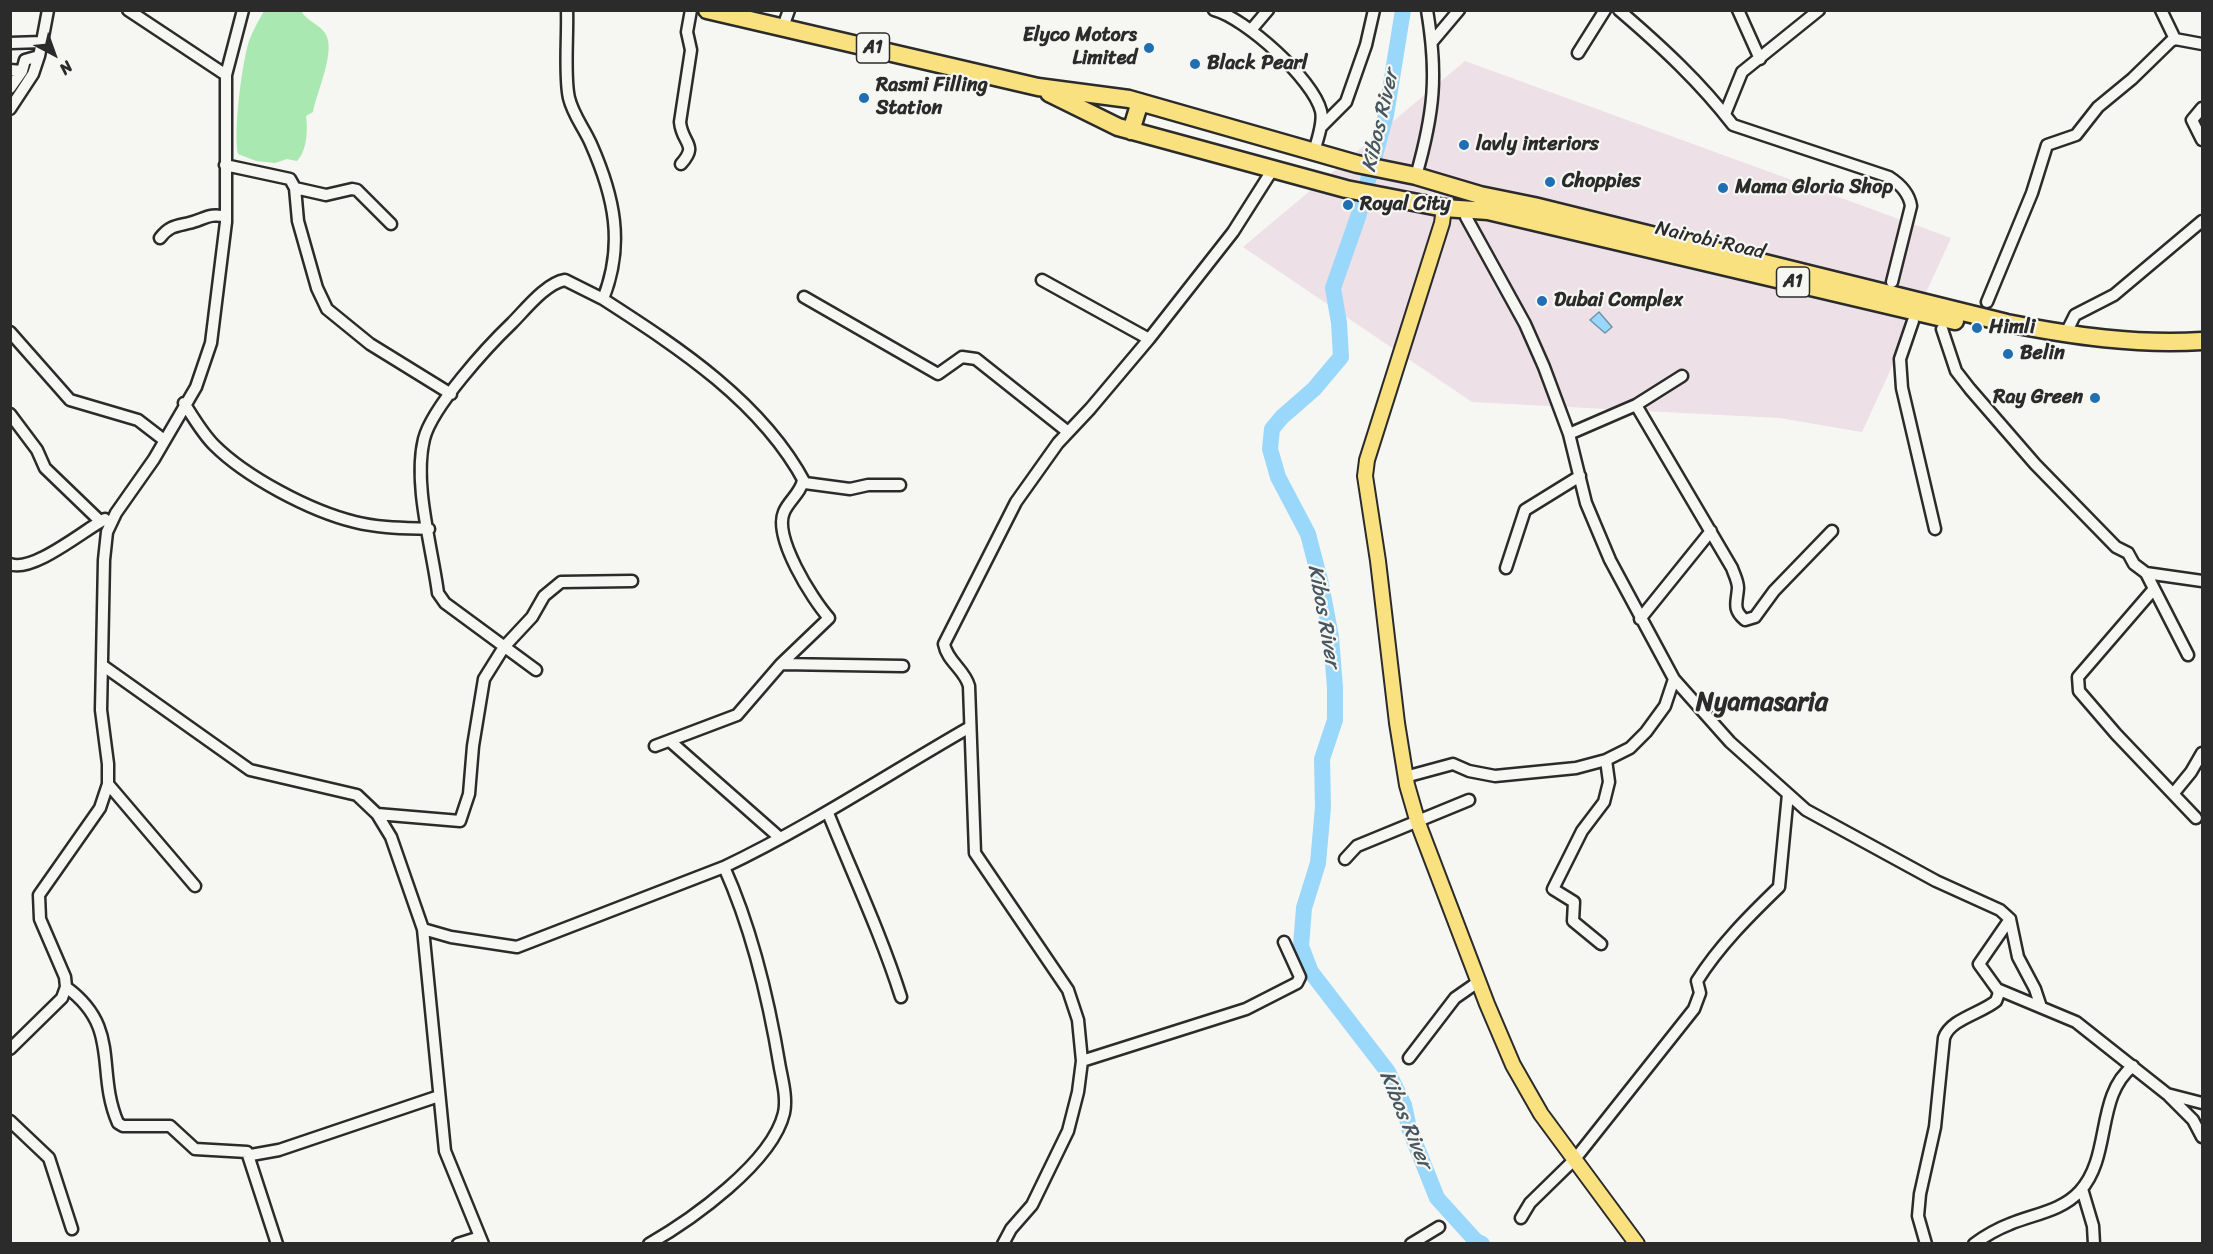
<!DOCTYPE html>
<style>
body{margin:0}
#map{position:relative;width:2213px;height:1254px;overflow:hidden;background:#f6f6f2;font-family:Sriracha,sans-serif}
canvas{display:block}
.frame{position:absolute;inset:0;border:12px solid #2b2b2b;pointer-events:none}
.north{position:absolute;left:24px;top:24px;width:60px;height:60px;-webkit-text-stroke:4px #f6f6f2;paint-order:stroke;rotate:139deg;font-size:16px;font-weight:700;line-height:24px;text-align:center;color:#2b2b2b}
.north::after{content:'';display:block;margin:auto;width:21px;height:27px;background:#2b2b2b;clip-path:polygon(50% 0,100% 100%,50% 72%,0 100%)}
</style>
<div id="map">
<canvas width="2213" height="1254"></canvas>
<div class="frame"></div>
<div class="north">N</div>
</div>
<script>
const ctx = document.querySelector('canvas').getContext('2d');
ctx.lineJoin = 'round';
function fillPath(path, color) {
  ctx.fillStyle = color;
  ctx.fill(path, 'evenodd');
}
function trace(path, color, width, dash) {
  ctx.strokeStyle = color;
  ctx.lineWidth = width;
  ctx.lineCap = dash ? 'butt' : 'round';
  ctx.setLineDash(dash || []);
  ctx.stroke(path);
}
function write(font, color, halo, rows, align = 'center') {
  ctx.font = font + ' Sriracha,sans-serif';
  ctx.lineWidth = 4.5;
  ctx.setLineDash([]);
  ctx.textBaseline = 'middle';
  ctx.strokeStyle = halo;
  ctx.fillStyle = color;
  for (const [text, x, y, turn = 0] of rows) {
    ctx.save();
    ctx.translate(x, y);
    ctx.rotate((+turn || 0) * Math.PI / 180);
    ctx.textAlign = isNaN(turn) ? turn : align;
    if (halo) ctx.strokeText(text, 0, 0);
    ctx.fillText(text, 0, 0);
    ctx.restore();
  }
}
fillPath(new Path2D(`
 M1465,61L1951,238L1862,432L1780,418L1472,402L1243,247Z`), '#ede0e7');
fillPath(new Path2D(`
 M264,11H301C307,21 319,24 325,33C337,50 316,93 313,112L306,116C308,130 307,151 297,161L287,159L275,163L256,161L238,154C233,132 242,63 249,41C253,30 259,20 264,11Z`), '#a9e8b0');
const water = new Path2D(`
 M1599,312L1612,327L1605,333L1590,320Z`);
fillPath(water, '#9ad8fb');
trace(water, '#6e93a8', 1.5);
trace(new Path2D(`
 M1403,10L1386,115L1358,217L1333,288L1339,323L1341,357L1314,389L1282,417L1272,429L1270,449L1278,477L1308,534L1321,584L1331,637L1335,688V720L1322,759L1323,807L1318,863L1304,908L1301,946L1311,972L1388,1072L1404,1105L1409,1128L1437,1198L1476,1241L1482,1244`), '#9ad8fb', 16);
const minor = new Path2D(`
 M128,10L226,75
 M567,10C568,34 564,77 569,98C573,115 584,128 591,144C614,196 625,244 603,299C679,348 762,402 805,483L850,489L868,485H900
 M1214,10C1245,18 1313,79 1321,111C1324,123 1317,140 1314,152
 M1619,10C1661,46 1700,82 1733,125L1889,177C1900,184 1909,193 1911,206L1892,282
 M1738,10L1760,59
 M2161,10L2175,39
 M783,27L789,10
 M1251,30L1268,10
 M42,42L48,10
 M1432,42L1459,10
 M10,43L42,42L39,56L25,60L22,71L10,70
 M1578,53L1605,10
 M10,88L22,71
 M2202,108L2192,120L2202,140
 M10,109L33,74L39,56
 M1725,114L1742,72L1819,10
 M1321,127L1346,102L1366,45L1374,10
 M681,164C699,144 682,144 680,122L691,50L687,32L691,10
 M225,165L290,179L295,188L298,221L317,288L327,309L370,344L451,394
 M1416,176C1434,113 1438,75 1427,10
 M295,188L326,195L352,189L357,190L391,224
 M1466,217L1525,324L1544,367L1569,434L1586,503L1610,560L1674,679L1730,742L1806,810L1936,881L2000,910L2010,919L1979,964L1997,989L1999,993L1996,1001C1982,1013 1950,1019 1944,1038L1935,1127L1920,1194L1918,1216L1926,1244
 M160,238C169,226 176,226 189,223C203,220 210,212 226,217
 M1042,280L1149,339
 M804,297L938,374L962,357L976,359L1068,432
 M1987,302L2032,193L2047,145L2076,135L2098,107L2132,79L2171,41L2175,39L2202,44
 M1913,321L1900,359L1902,388L1935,529
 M1942,329L1956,371L1970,389L2035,464L2116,547L2128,553L2134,564L2146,573L2202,581
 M10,332L70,400L138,420L164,440
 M2065,335L2075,315L2114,295L2202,221
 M184,403C193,417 202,433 214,445C246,477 310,511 355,522C379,528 404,528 429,529
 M1636,405L1732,568C1734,574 1738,581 1738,588C1737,603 1732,609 1745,620L1755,617L1774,591L1832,531
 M10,414L37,450L45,468L100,521
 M1569,434L1636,405L1682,376
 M10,564C33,573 84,530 105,519
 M1506,568L1525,510L1580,476
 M2146,573L2188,655
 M2153,590L2078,677L2079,691L2116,734L2196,818
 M1640,619L1711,531
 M781,664L903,666
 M102,665L250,770L357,795L377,814L391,837L423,929L445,1151L483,1244
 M536,670L445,603L438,593C432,547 413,484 424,439C432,407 488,346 512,323C525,310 546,283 565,280L603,299
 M671,742L780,838
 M655,746L737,715L781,664L829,618C812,599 773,537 784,512C789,500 801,493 803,480
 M1405,777L1453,764L1469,771L1495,776L1576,768L1606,760L1630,748L1646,732L1665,706L1674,679
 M108,784L195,886
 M2173,794L2191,772L2202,753
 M828,813C853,875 881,934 901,997
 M377,814L460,821L469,794L473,746L484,679L504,647L532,617L544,596L561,582L632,581
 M1345,859L1357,846L1469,800
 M2010,919L2018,957L2035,989L2041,1007
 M423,929L451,937L517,947L724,867
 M1601,944L1573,921L1574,902L1553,889L1582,831L1604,802L1609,782L1606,760
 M66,987C122,1028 95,1070 118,1123L123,1126H170L195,1149L247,1152L277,1244
 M1997,989L2076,1022L2167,1094L2202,1103
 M10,1049L62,998L66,987L65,977L40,919L39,895L100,808L108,784V764L101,710L104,560L107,532L116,513L154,459L196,387L211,343L226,222V75L243,10
 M1409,1058L1455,998L1478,982
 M1082,1061L1246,1009L1297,983L1300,977L1284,942
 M2169,1096L2193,1120L2202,1137
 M10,1121L49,1158L72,1229
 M251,1155L279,1150L439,1096
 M2082,1189L2093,1226L2094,1244
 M1521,1218L1530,1203L1575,1159L1694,1009L1700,993L1697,981C1719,946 1749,916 1779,887L1788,794
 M458,1244L480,1237
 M649,1244C691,1220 772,1163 784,1113C787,1099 783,1083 780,1068C769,1001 752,929 724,867C810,826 888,774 970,727
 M1003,1244L1011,1229L1032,1205L1068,1131L1078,1092L1082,1061L1078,1020L1068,990L975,853L969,686C965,670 947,661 944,644L1016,502L1058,443L1090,409L1149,339L1233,232L1273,169
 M1411,1244L1439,1227
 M1974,1244C1985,1236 1997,1229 2010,1224C2034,1214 2062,1211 2080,1191C2112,1156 2095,1096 2133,1066`);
const major = new Path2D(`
 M1444,208L1442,223L1367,460L1365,476L1378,561L1397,723L1407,785L1418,823L1487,1004L1513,1065L1541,1114L1637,1244`);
const highway = new Path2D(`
 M707,10L1038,87L1129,99L1357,164L1416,176L1480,195L1534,206L2007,323C2073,336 2136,345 2202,341
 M1049,93L1118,127L1346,189L1444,208L1488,211L1955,321
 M1131,131L1140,102`);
trace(minor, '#2b2b2b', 15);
trace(major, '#2b2b2b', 18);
trace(highway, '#2b2b2b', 21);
trace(minor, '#f6f6f2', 10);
trace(major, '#fae180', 14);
trace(highway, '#fae180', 16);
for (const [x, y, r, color] of [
 [1149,48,6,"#1f6fb2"],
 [1195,64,6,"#1f6fb2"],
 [864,98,6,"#1f6fb2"],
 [1464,145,6,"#1f6fb2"],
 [1550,182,6,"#1f6fb2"],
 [1723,188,6,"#1f6fb2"],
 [1348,205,6,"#1f6fb2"],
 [1542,301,6,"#1f6fb2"],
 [1977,328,6,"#1f6fb2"],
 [2008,354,6,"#1f6fb2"],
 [2095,398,6,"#1f6fb2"]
]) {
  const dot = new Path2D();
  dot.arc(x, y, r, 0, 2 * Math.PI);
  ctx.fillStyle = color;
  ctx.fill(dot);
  trace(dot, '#f6f6f2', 2);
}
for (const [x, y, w] of [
 [873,48,33],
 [1793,282,33]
]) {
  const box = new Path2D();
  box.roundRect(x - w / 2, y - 15, w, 30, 4.5);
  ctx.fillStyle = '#f6f6f2';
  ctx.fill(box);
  trace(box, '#2b2b2b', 1.5);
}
write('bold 18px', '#2b2b2b', null, [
 ["A1",873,48],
 ["A1",1793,282]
]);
write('bold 20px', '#2b2b2b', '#f6f6f2', [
 ["Elyco Motors",1137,36,"right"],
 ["Limited",1137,59,"right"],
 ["Black Pearl",1207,64],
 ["Rasmi Filling",876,86],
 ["Station",876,109],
 ["lavly interiors",1476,145],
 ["Choppies",1562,182],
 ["Mama Gloria Shop",1735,188],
 ["Royal City",1360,205],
 ["Dubai Complex",1554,301],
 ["Himli",1989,328],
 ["Belin",2020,354],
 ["Ray Green",2083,398,"right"]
], 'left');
write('20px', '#2b2b2b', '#f6f6f2', [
 ["Nairobi Road",1710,241,13]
]);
write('italic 21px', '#47565f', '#f6f6f2', [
 ["Kibos River",1381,121,-77],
 ["Kibos River",1323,616,80],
 ["Kibos River",1405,1120,67]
]);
write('bold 26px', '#2b2b2b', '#f6f6f2', [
 ["Nyamasaria",1762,703]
]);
</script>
